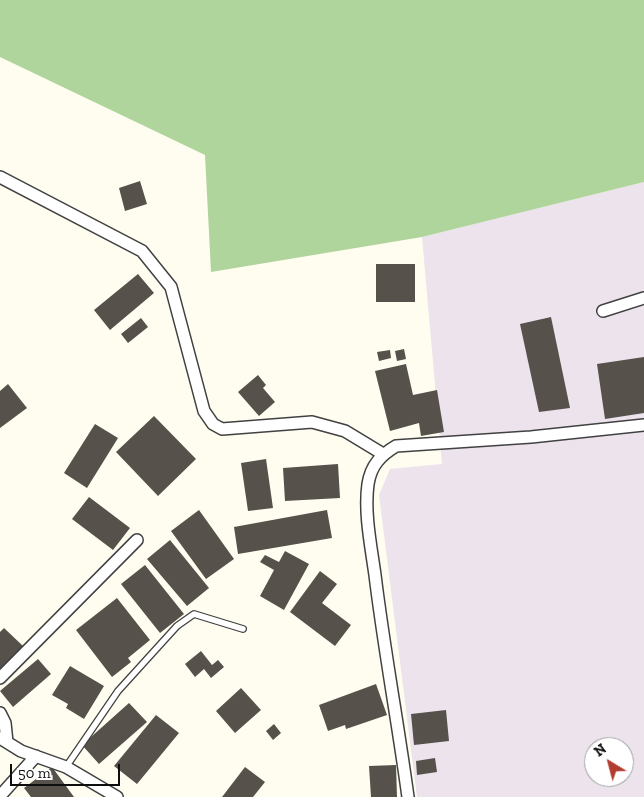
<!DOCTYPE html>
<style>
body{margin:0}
#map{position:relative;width:644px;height:797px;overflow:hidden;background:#fefdf0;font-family:"Zilla Slab",serif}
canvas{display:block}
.north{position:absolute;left:584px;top:737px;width:50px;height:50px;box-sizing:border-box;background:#fff;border:1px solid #9f9f9f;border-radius:50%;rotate:323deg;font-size:14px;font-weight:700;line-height:20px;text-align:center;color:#0e0e0e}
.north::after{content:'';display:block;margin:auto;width:18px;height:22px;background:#b33c31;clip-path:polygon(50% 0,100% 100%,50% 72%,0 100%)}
.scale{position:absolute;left:10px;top:764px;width:110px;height:22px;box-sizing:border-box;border:2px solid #0e0e0e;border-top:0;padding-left:6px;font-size:15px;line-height:18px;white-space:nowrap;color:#0e0e0e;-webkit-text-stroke:4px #fff;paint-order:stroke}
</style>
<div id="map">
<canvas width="644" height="797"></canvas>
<div class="north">N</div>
<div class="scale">50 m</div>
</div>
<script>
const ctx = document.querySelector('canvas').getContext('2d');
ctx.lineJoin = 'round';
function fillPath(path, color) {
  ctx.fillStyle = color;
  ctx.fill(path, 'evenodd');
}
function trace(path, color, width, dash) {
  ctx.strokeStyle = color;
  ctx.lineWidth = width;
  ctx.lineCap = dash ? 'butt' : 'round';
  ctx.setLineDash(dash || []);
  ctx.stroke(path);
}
fillPath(new Path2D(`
 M644,182V797H417L379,495L390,469L442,464L422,237ZM594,747H624V777H594Z`), '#ece3ec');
fillPath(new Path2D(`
 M0,0H644V182L422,237L211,272L205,155L0,57Z`), '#afd59d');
fillPath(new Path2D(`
 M140,181L147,204L125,211L119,188Z
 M376,264H415V302H376Z
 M138,274L154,293L110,330L94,310Z
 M551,317L570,408L539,412L520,324Z
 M141,318L148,327L128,343L121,334Z
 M404,349L406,359L397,361L395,351Z
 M390,350L391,358L379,361L377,352Z
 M644,357V413L605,419L597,364Z
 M406,364L413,395L437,390L444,432L421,436L419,423L390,431L375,371Z
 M258,375L266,385L263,388L275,402L259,416L238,392Z
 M8,384L27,408L0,428V391Z
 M154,416L196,459L158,496L116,452Z
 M95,424L118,438L87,488L64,473Z
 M266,459L273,508L248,511L241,463Z
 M338,464L340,498L285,501L283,468Z
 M89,497L130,528L113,550L72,519Z
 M199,510L234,559L206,579L171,531Z
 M327,510L332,538L238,554L234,527Z
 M170,540L209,588L187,606L147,559Z
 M285,551L309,564L284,610L260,596L274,570L260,562L265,555L279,562Z
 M145,565L184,614L160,633L121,584Z
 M320,571L337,584L322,603L351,625L335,646L290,612Z
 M117,598L150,640L128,658L131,662L112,677L76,630Z
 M4,628L23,646L0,669V632Z
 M201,651L212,665L218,660L224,667L211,678L204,669L195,677L185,664Z
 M38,659L51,674L13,707L0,691Z
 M70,666L104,686L84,719L66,708L68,704L52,695Z
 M376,684L387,715L346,729L345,725L328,731L319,705Z
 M241,688L261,710L235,733L216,711Z
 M129,703L147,722L99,764L82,745Z
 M446,710L449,741L414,745L411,714Z
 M156,715L179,733L137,784L114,766Z
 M274,724L281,733L273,740L266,731Z
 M435,758L437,772L417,775L416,761Z
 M396,765L397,797H371L369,766Z
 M52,767L74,797H31L24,788Z
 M245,767L265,782L253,797H222Z`), '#56514b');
const lane = new Path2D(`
 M66,767L118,691L177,626L194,614L243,629`);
const street = new Path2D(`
 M0,177L142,251L171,287L204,411L213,424L222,429L312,422L345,431L383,454
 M603,311L644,298
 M0,678L137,540
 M0,713L5,723L7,742
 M0,738L21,751L66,767L117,797
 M0,796L36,756
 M408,797C398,723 384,649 375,575C371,546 364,513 368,484C371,465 381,455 396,446L531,437L644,425`);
trace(lane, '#414141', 8);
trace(street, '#414141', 14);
trace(lane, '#fff', 5.5);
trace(street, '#fff', 11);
</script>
